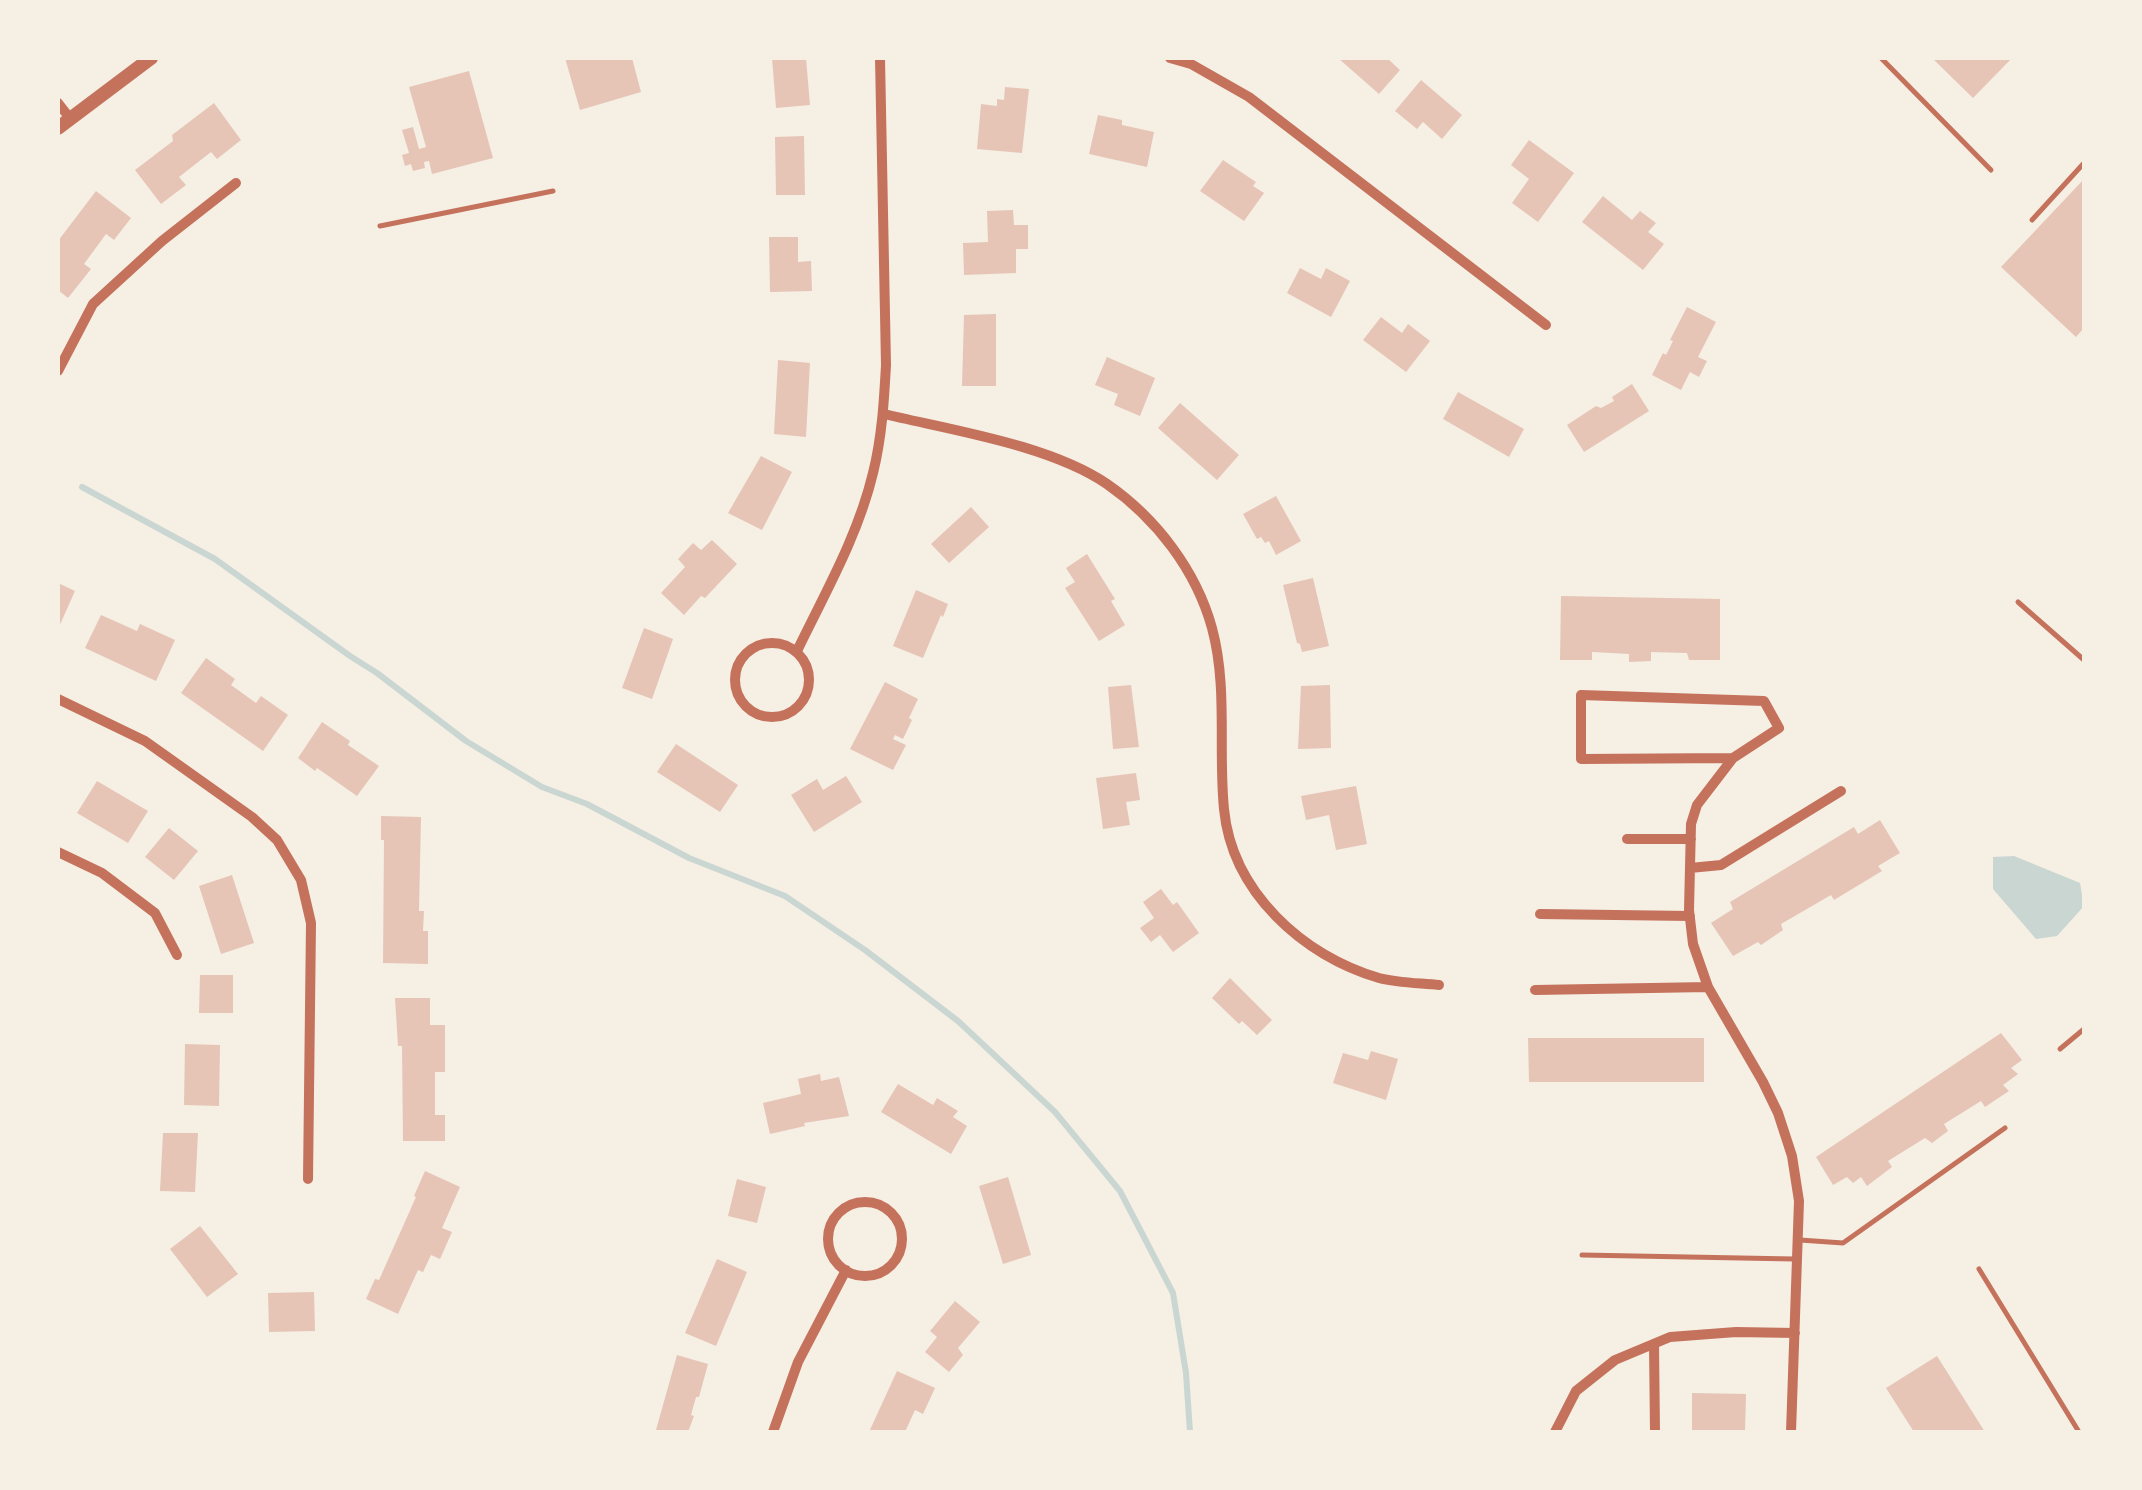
<!DOCTYPE html>
<style>
body{margin:0}
#map{position:relative;width:2142px;height:1490px;overflow:hidden;background:#f6efe4;font-family:"PT Sans Narrow",sans-serif}
canvas{display:block}
.frame{position:absolute;inset:0;border:60px solid #f6efe4;pointer-events:none}
</style>
<div id="map">
<canvas width="2142" height="1490"></canvas>
<div class="frame"></div>
</div>
<script>
const ctx = document.querySelector('canvas').getContext('2d');
ctx.lineJoin = 'round';
function fillPath(path, color) {
  ctx.fillStyle = color;
  ctx.fill(path, 'evenodd');
}
function trace(path, color, width, dash) {
  ctx.strokeStyle = color;
  ctx.lineWidth = width;
  ctx.lineCap = dash ? 'butt' : 'round';
  ctx.setLineDash(dash || []);
  ctx.stroke(path);
}
fillPath(new Path2D(`
 M2014,856L2080,883L2084,906L2057,936L2036,939L1993,889V857Z`), '#c9d6d2');
trace(new Path2D(`
 M82,487L215,559L350,656L377,673L466,741L542,787L587,804L689,858L785,896L865,950L958,1021L1055,1112L1120,1191L1173,1293L1186,1373L1190,1432`), '#c9d6d2', 6);
fillPath(new Path2D(`
 M565,58H632L641,92L580,110Z
 M772,58H806L810,105L776,108Z
 M1338,58H1387L1400,70L1379,94Z
 M1932,58H2012L1973,98Z
 M469,71L493,158L432,174L429,161L424,162L425,168L413,171L411,164L405,166L402,155L409,153L402,130L413,127L419,149L426,147L409,87Z
 M1421,80L1462,115L1442,139L1423,122L1417,129L1395,111Z
 M1005,87L1029,89L1022,153L977,149L981,104L997,106V99L1004,100Z
 M214,103L241,140L217,159L211,152L179,177L186,185L161,204L135,170L173,141L172,135Z
 M1098,115L1122,120V125L1154,132L1147,167L1089,154Z
 M804,136L805,195H776L775,137Z
 M1529,140L1574,173L1538,222L1512,203L1529,179L1511,165Z
 M1223,160L1256,182L1253,186L1264,193L1244,221L1200,191Z
 M2084,179V328L2076,337L2001,267Z
 M96,191L131,218L114,240L106,234L84,264L91,269L68,298L58,290V241Z
 M1603,196L1632,220L1640,211L1656,223L1648,232L1664,244L1643,270L1582,222Z
 M1013,210L1014,225H1028V249H1016V273L964,275L963,243L988,242L987,211Z
 M769,237H798V262L811,261L812,291L770,292Z
 M1300,268L1321,279L1326,268L1350,281L1331,317L1287,293Z
 M1687,307L1716,322L1698,357L1707,361L1699,377L1690,372L1681,390L1652,375L1663,353L1666,355L1673,341L1670,340Z
 M996,314V386H962L964,315Z
 M1381,317L1402,333L1408,324L1430,341L1406,372L1363,340Z
 M1107,357L1155,378L1140,416L1114,405L1118,394L1095,385Z
 M778,360L810,363L806,437L774,434Z
 M1632,384L1649,411L1584,452L1567,425L1596,406L1601,408L1614,401L1612,397Z
 M1458,392L1524,429L1509,457L1443,419Z
 M1180,403L1239,455L1217,480L1158,428Z
 M761,456L792,472L762,530L728,513Z
 M1276,496L1301,541L1276,555L1269,541L1265,543L1261,537L1257,539L1243,514Z
 M971,507L989,527L949,563L931,544Z
 M712,540L737,564L705,598L701,596L684,615L661,593L685,567L678,559L693,543L701,550Z
 M1087,554L1115,599L1111,601L1125,625L1099,641L1065,588L1075,582L1066,568Z
 M1313,578L1329,646L1302,652L1300,644L1297,643L1283,585Z
 M58,583L75,591L58,629Z
 M916,590L948,604L943,617L941,615L923,658L893,646Z
 M1561,596L1720,599V660H1689L1687,653L1651,652V661L1629,662V654L1592,652V660H1560Z
 M101,615L137,631L140,624L175,640L156,681L85,648Z
 M644,628L673,639L652,699L622,688Z
 M206,658L235,679L231,685L256,703L261,696L288,715L263,751L181,693Z
 M885,682L918,699L909,718L912,720L903,739L895,735L893,739L906,745L893,770L850,749Z
 M1131,685L1139,747L1113,749L1108,687Z
 M1330,685L1331,748L1298,749L1301,686Z
 M322,722L350,741L348,745L379,766L357,796L317,768L315,771L298,758Z
 M676,744L738,785L720,812L657,772Z
 M1136,773L1140,800L1126,802L1130,825L1103,829L1096,778Z
 M846,776L862,802L814,832L791,795L817,779L823,790Z
 M97,781L148,811L128,843L77,813Z
 M1356,786L1367,844L1336,850L1329,815L1306,820L1301,796Z
 M381,816L421,817L419,911H424L423,931H428V964L383,963L384,840H381Z
 M1880,820L1900,853L1878,866L1882,871L1834,900L1831,895L1781,924L1783,930L1761,945L1758,942L1733,956L1711,923L1733,909L1730,902L1854,827L1858,834Z
 M169,828L198,851L174,880L145,857Z
 M232,875L254,943L221,954L199,886Z
 M1161,889L1173,905L1177,902L1199,933L1173,952L1160,935L1151,942L1140,928L1154,918L1143,902Z
 M200,975H233V1013H199Z
 M1230,978L1272,1020L1257,1035L1242,1021L1239,1024L1212,998Z
 M395,998H430V1025H445V1072H435V1115H445V1141H403L402,1046H398Z
 M2001,1033L2022,1060L2011,1068L2018,1074L2003,1085L2009,1091L1985,1107L1981,1101L1944,1124L1948,1131L1932,1143L1925,1138L1888,1161L1892,1167L1867,1186L1861,1177L1853,1183L1847,1177L1833,1185L1816,1157Z
 M1528,1038H1704V1082H1529Z
 M185,1044L220,1045L219,1106L184,1105Z
 M1371,1051L1398,1059L1386,1100L1333,1083L1343,1053L1368,1060Z
 M820,1074L821,1081L839,1077L849,1116L804,1123L805,1126L770,1134L763,1103L801,1094L798,1079Z
 M898,1084L933,1105L937,1098L958,1111L953,1117L967,1126L951,1154L881,1112Z
 M163,1133H198L195,1192L160,1191Z
 M425,1171L460,1187L442,1228L452,1232L440,1259L431,1255L423,1272L418,1270L398,1314L366,1299L375,1279L379,1280L416,1197L414,1196Z
 M1008,1177L1031,1255L1003,1264L979,1186Z
 M737,1179L766,1187L757,1223L728,1216Z
 M200,1226L238,1274L207,1297L170,1249Z
 M717,1259L747,1272L716,1346L685,1333Z
 M314,1292L315,1331L269,1332L268,1293Z
 M955,1301L980,1322L958,1348L963,1355L949,1372L925,1352L937,1337L930,1331Z
 M677,1355L708,1364L699,1397H696L691,1415L694,1416L688,1432H665L656,1430Z
 M1937,1356L1985,1432H1914L1886,1388Z
 M897,1371L935,1388L923,1414L915,1410L905,1432H869Z
 M1692,1393L1746,1394L1745,1432H1692Z`), '#e6c5b7');
trace(new Path2D(`
 M1881,58L1991,170
 M2032,220L2084,163
 M380,226L553,191
 M2018,602L2084,660
 M2060,1049L2084,1029
 M1800,1240L1843,1243L2005,1128
 M1582,1255L1794,1259
 M1979,1269L2079,1432`), '#c5725c', 5);
trace(new Path2D(`
 M1170,58L1191,64L1249,97L1546,325
 M58,103L69,117
 M58,371L93,304L162,241L236,183
 M884,414C951,430 1050,445 1107,484C1156,518 1196,570 1212,628C1228,687 1218,749 1224,809C1232,892 1303,956 1379,978C1398,983 1420,983 1439,985
 M735 680a37 37 0 1 1 74 0a37 37 0 1 1-74 0Z
 M797,651C825,593 858,536 873,473C882,437 884,401 886,365L880,58
 M58,699L145,741L252,817L277,840L301,880L311,923L308,1179
 M1733,758L1581,759V695L1764,701L1779,728L1733,758L1697,805L1691,824L1689,910L1693,944L1708,987L1763,1082L1778,1113L1792,1156L1799,1201L1791,1432
 M1627,839H1691
 M58,852L102,873L155,913L177,955
 M1690,868L1721,865L1841,791
 M1540,914L1690,916
 M1535,990L1708,987
 M828 1239a37 37 0 1 1 74 0a37 37 0 1 1-74 0Z
 M1654,1344L1655,1432
 M773,1432L798,1362L846,1270
 M1555,1432L1576,1391L1615,1360L1670,1337L1736,1332L1795,1333`), '#c5725c', 10);
trace(new Path2D(`
 M58,128L151,58`), '#c5725c', 14);
</script>
